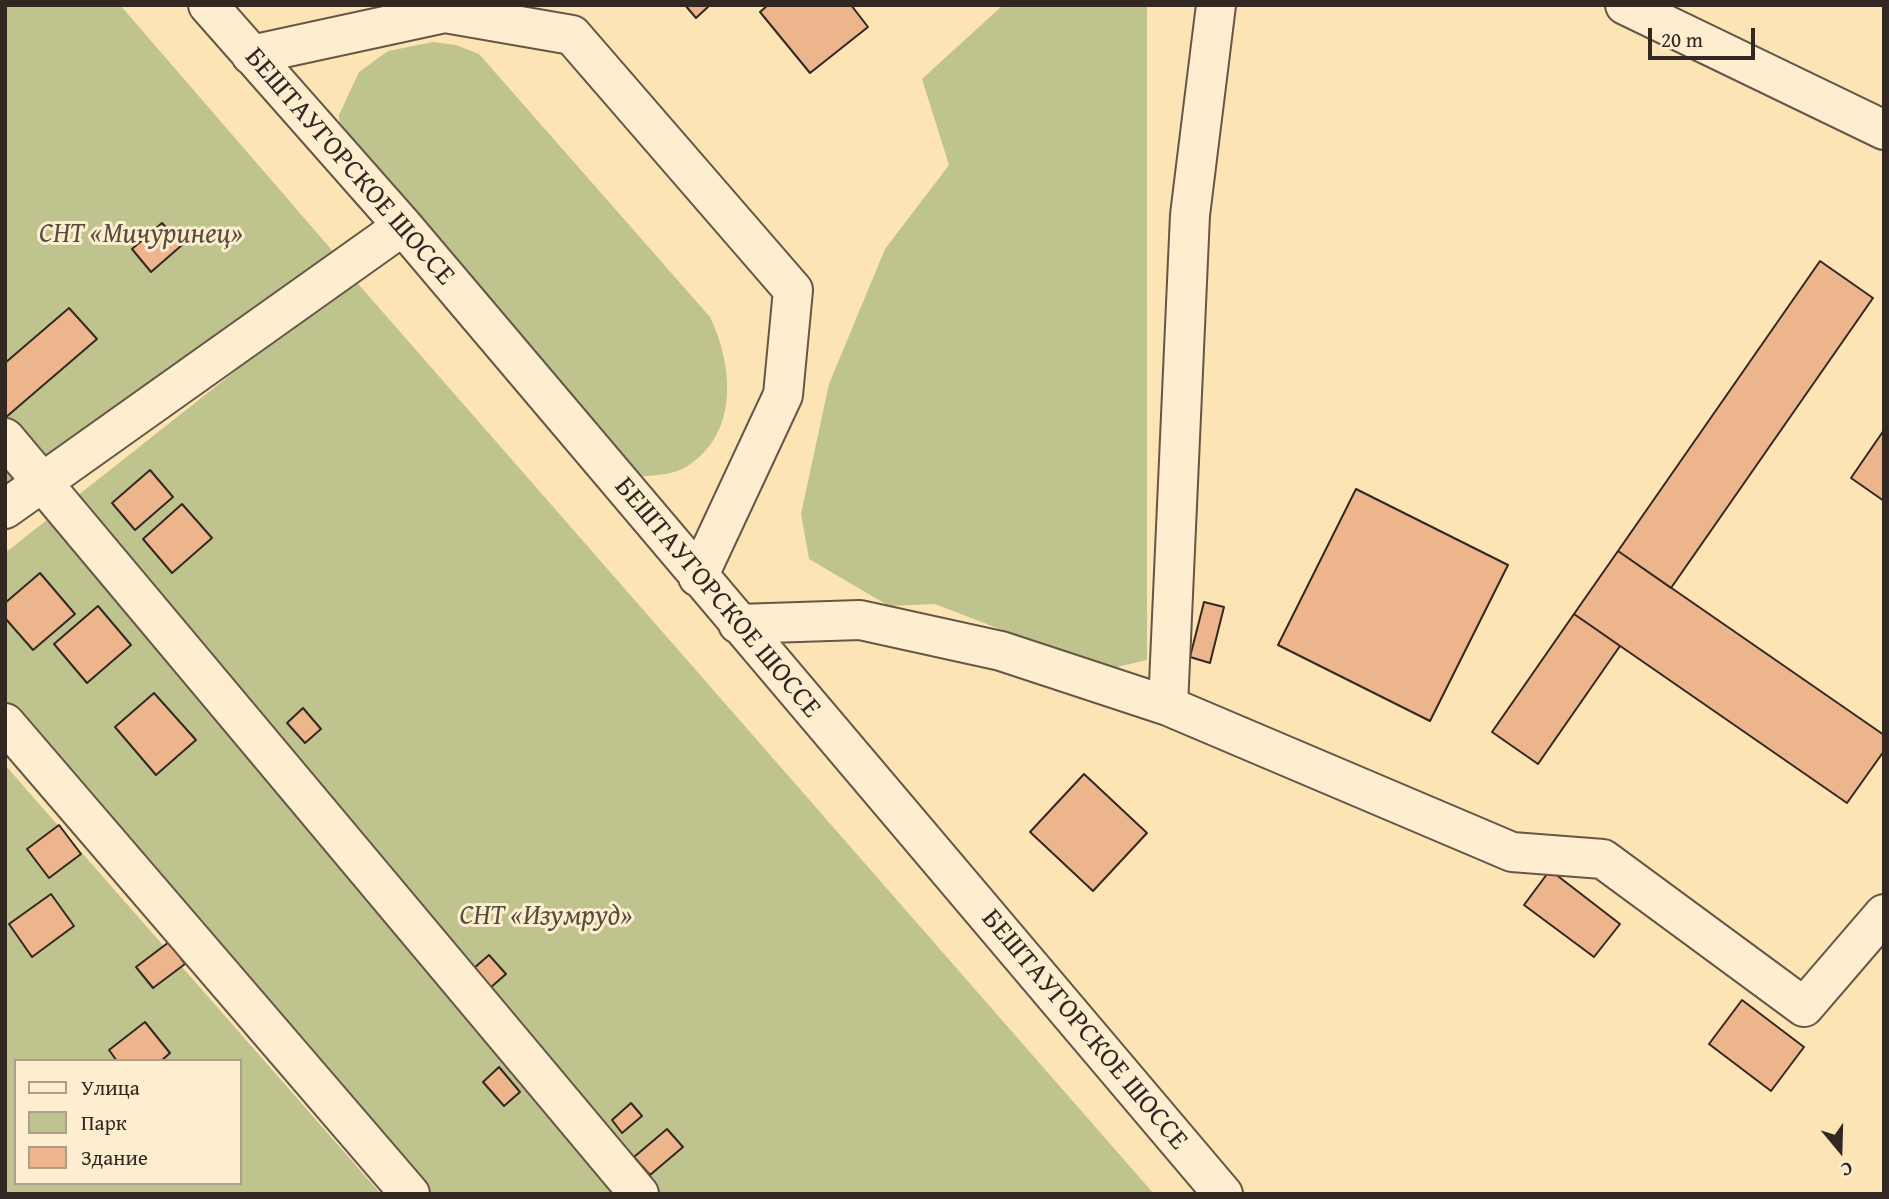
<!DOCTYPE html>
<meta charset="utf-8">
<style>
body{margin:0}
#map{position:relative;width:1889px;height:1199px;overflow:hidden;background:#fde4b5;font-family:"Gentium Book Plus",serif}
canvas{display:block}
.frame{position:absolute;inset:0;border:7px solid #332722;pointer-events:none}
.legend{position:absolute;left:14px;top:1059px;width:228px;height:126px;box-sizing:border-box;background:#feedcf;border:2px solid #ad9e8a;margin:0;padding:9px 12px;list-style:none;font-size:21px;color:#332722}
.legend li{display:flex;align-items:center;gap:14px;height:35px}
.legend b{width:35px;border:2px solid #ad9e8a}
.north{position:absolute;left:1805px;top:1115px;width:70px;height:70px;-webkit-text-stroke:5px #feedcf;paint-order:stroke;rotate:161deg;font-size:19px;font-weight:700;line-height:28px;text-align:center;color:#332722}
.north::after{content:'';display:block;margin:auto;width:24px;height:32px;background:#332722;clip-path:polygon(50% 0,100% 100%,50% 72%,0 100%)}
.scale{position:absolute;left:1648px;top:28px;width:107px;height:32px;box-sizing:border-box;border:4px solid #332722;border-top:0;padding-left:9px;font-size:21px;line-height:24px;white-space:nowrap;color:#332722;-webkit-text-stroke:5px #feedcf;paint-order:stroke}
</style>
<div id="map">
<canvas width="1889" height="1199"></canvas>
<div class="frame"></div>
<ul class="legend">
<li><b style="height:9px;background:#feedcf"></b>Улица</li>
<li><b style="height:19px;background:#bfc48e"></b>Парк</li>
<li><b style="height:19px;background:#ecb58b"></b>Здание</li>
</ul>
<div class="north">С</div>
<div class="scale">20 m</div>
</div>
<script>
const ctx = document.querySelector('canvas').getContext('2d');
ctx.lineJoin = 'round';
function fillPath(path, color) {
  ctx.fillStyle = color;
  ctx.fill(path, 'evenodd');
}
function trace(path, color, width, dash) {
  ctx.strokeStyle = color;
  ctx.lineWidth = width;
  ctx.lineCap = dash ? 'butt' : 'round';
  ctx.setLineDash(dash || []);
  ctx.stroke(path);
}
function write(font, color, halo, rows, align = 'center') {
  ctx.font = font + ' "Gentium Book Plus",serif';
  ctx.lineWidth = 6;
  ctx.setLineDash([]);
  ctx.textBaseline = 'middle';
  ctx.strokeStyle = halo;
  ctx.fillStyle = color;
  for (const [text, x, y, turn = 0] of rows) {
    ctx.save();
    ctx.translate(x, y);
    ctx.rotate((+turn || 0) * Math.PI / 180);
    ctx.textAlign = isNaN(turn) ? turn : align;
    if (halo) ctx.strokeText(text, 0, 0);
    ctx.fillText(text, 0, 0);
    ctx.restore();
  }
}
fillPath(new Path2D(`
 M5,5H120L337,256L5,507Z
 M1003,5H1147V660L1105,670L935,604L889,606L809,559L801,514L829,384L885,249L949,165L922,79Z
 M433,42L456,45L479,54L710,317C733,365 740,434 686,467C673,475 654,475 639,477L341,150L339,115L359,72L388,51Z
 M353,278L1154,1194H419L5,707V553Z
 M5,765L381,1194H5ZM16,1061H240V1183H16Z`), '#bfc48e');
const building = new Path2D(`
 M685,5H710L696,18Z
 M768,5H851L868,27L810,73L760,12Z
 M162,223L182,245L151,272L132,249Z
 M1820,261L1873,298L1671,588L1618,551Z
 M69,308L97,339L5,418V363Z
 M1884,430V501L1851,478Z
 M150,470L173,497L135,530L112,503Z
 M1356,489L1508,565L1430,721L1278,645Z
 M182,504L212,538L172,573L143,539Z
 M1618,551L1884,735V751L1847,803L1574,614Z
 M40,573L75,614L33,650L5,618V603Z
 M1204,602L1224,607L1210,663L1190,657Z
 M98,606L131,645L87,683L54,644Z
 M1574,614L1620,646L1538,764L1492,732Z
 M154,693L196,740L156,775L115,727Z
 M303,708L321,729L305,743L287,723Z
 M1084,774L1147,833L1093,891L1030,832Z
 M59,825L81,854L49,878L27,849Z
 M1550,870L1620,924L1594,957L1524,905Z
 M51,894L74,926L32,957L9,924Z
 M169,942L185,964L153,988L136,967Z
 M489,955L506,974L490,988L473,969Z
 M1742,1000L1804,1047L1771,1091L1709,1044Z
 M145,1022L170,1053L161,1061H117L109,1050Z
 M499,1067L520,1092L504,1106L483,1082Z
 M631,1103L642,1116L622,1133L612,1120Z
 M667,1129L683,1147L650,1175L634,1157Z`);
fillPath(building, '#ecb58b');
trace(building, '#332722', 2);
const minor = new Path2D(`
 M208,5L403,226L1223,1194
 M1625,5L1884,130
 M251,55L445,13L572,35L793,290L783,395L698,577
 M5,438L639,1194
 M5,509L403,226
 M738,624L860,620L1001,651L1168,706L1512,852L1603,859L1804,1007L1884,914
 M1168,706L1190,215L1216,5
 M5,723L410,1194`);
trace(minor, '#665647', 42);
trace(minor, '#feedcf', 38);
write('28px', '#332722', '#feedcf', [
 ["БЕШТАУГОРСКОЕ ШОССЕ",349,167,49],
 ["БЕШТАУГОРСКОЕ ШОССЕ",717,598,50],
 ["БЕШТАУГОРСКОЕ ШОССЕ",1084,1030,50]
]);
write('italic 28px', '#564e3d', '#feedcf', [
 ["СНТ «Мичуринец»",141,235],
 ["СНТ «Изумруд»",546,917]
]);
</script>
